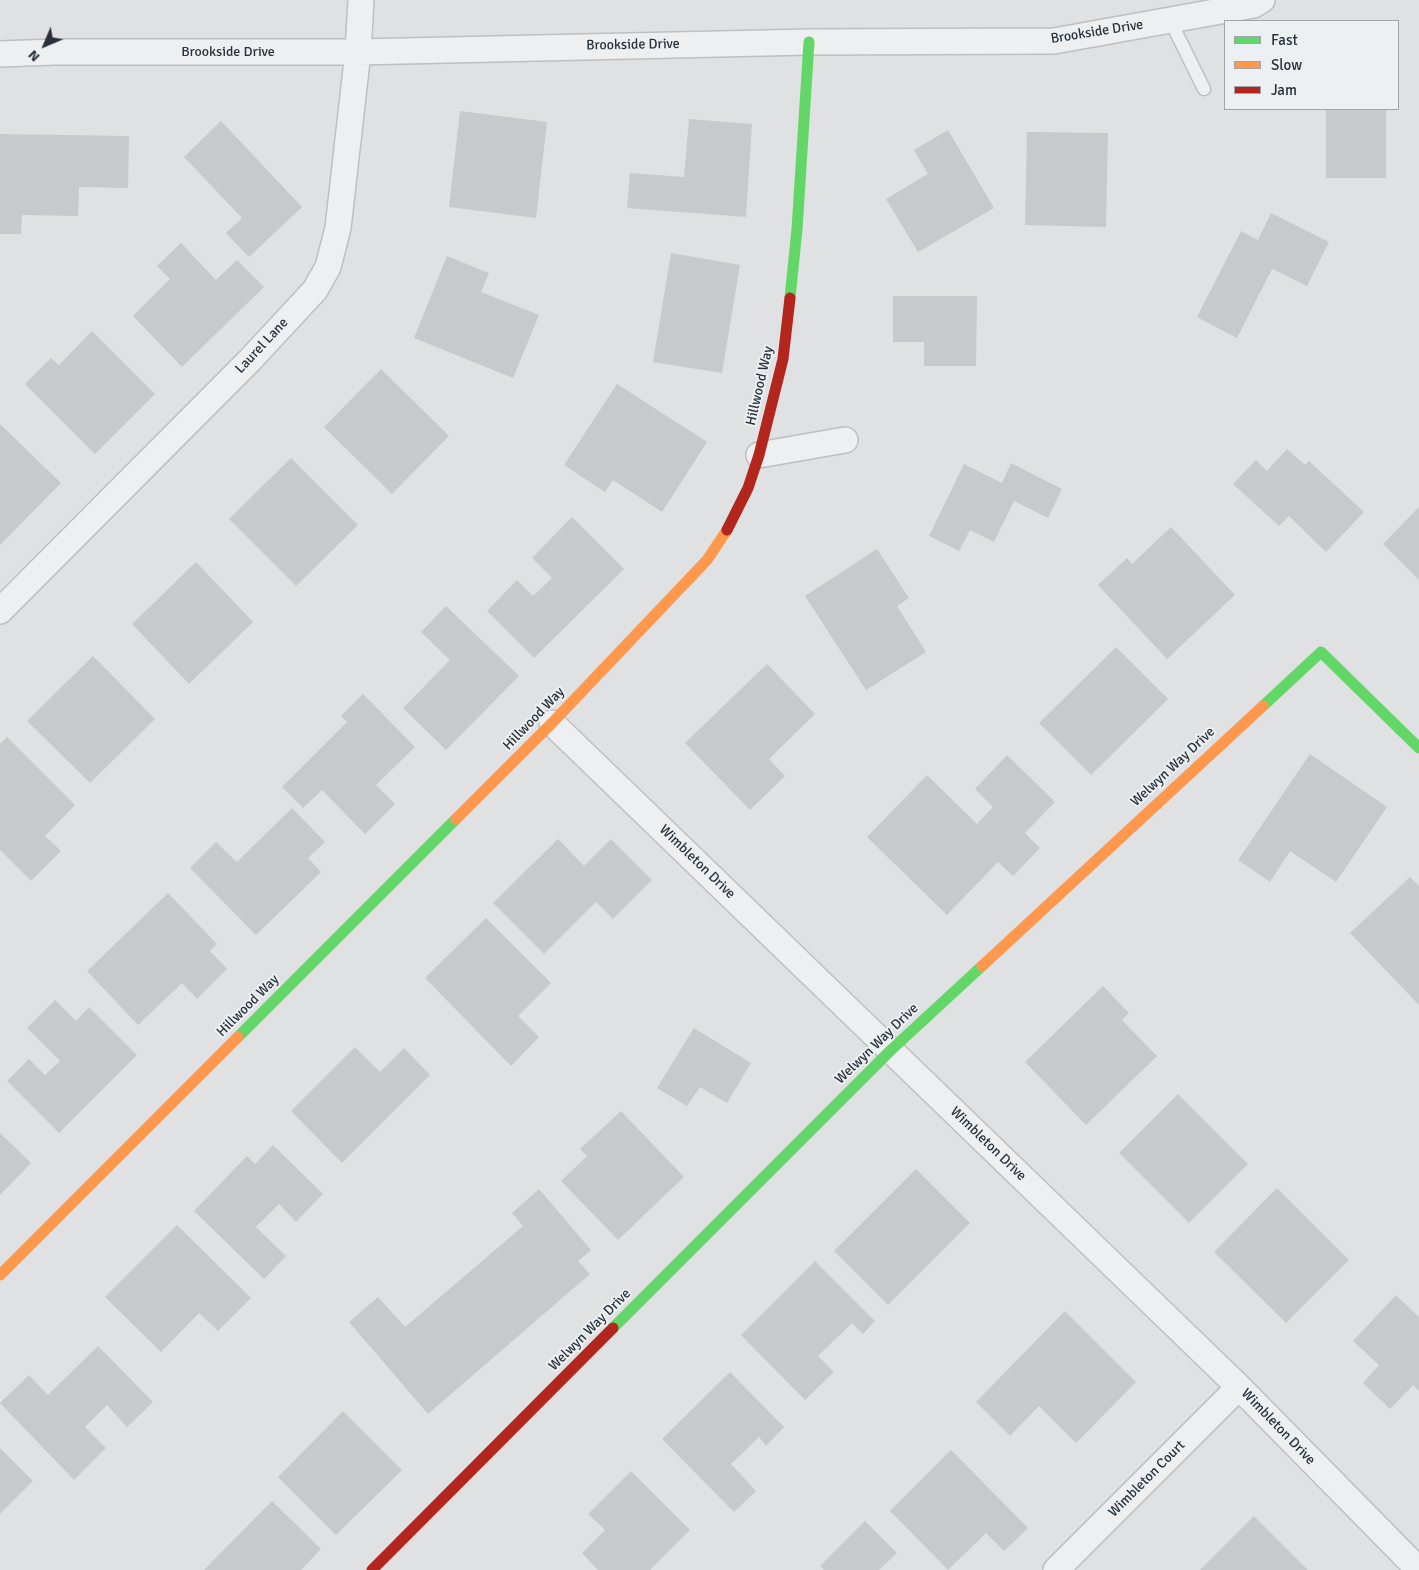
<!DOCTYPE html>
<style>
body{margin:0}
#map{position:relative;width:1419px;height:1570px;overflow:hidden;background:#dfe1e3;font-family:Signika,sans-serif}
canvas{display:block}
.legend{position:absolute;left:1224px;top:20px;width:175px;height:90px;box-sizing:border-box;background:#ecf0f3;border:1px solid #9ea4a9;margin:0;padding:6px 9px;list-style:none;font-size:15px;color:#28313a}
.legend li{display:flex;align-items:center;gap:10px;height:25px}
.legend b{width:25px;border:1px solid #9ea4a9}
.north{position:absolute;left:20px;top:20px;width:50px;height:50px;-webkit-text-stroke:4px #ecf0f3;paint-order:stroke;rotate:225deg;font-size:14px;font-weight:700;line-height:20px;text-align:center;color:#28313a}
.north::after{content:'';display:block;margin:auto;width:18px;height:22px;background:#28313a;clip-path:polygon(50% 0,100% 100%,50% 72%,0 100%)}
</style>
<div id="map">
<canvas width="1419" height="1570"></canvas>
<ul class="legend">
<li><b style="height:6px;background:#63d668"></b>Fast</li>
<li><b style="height:6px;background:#ff974d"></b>Slow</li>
<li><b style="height:6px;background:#b3261e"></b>Jam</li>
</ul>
<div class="north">N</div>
</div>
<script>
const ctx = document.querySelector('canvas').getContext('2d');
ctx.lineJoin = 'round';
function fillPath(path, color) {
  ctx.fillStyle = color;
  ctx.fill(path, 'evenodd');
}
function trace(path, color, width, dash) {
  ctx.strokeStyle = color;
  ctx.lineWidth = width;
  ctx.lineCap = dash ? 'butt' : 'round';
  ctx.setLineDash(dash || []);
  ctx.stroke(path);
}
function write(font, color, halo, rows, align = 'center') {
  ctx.font = font + ' Signika,sans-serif';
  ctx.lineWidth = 4;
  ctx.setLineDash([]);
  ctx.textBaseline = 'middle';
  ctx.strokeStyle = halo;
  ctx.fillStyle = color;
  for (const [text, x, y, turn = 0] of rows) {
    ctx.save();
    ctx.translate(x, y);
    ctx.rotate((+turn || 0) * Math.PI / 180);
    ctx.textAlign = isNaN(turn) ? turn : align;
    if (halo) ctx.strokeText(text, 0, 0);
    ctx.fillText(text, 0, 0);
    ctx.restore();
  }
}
fillPath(new Path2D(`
 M1326,109H1386V178H1326Z
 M460,111L547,122L536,218L449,207Z
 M689,119L752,124L746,217L627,208L630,173L684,177Z
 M221,121L302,207L249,257L226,233L242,218L184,157Z
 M948,130L994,208L918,252L886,199L928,174L914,150Z
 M1027,132L1108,133L1106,227L1025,225Z
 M0,134L129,136L128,188L79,187L78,216L22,215L21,234H0Z
 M1271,213L1329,242L1307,286L1272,269L1237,338L1197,317L1241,231L1258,240Z
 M181,243L216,280L237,260L264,287L182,367L133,316L170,279L157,266Z
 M671,253L740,265L722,373L653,362Z
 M447,256L489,273L481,292L539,315L513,378L414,338Z
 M893,296H977L976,366H924V342H893Z
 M92,331L155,394L95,454L25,384L51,358L59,365Z
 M381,369L449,436L392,494L324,427Z
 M617,384L707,442L662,512L613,480L605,492L564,465Z
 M0,424L61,483L0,545Z
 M1287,449L1305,465L1309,461L1364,512L1326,552L1289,516L1279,526L1233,484L1256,460L1267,471Z
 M291,458L358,525L296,586L229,519Z
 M1011,463L1062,489L1048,518L1014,501L994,542L970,530L959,551L929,536L964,464L1002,483Z
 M1419,507V580L1383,544Z
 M572,517L624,569L534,658L487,611L517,580L533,596L552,578L532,558Z
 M1171,527L1235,595L1167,659L1098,585L1127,558L1132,564Z
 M877,549L909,598L897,606L926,652L866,690L805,596Z
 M196,562L253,622L189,684L132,624Z
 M446,606L519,676L446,750L403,708L450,660L421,632Z
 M1116,647L1168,699L1091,775L1039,723Z
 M93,656L155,719L90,783L27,721Z
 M767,664L815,714L769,759L785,776L750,810L685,743Z
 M363,694L415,747L376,785L395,804L365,834L322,790L303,808L282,787L347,722L341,716Z
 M7,737L75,805L45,836L61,851L31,881L0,850V744Z
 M1310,754L1387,807L1336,882L1290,851L1270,882L1238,860Z
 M1007,755L1055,802L1025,833L1040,848L1013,876L998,862L947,915L867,837L927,775L977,824L993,807L975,789Z
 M292,808L325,842L308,858L321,872L256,935L190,868L216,842L237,862Z
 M558,839L584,866L611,839L652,880L613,919L596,902L544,954L493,903Z
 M1410,877L1419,886V1005L1350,933Z
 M168,893L217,944L210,951L227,969L197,999L182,983L138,1025L87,971Z
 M486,918L551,983L518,1016L539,1037L511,1066L425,978Z
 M1103,986L1129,1013L1122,1020L1157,1056L1086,1125L1025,1062Z
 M55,1000L76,1021L89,1007L137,1055L59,1133L7,1081L29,1059L45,1075L60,1061L27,1028Z
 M694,1028L751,1063L727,1103L700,1087L687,1106L657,1088Z
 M355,1047L380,1072L404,1048L430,1075L342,1163L291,1111Z
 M1178,1094L1248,1164L1189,1223L1119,1153Z
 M621,1111L684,1177L618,1240L561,1181L587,1156L580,1149Z
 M0,1133L31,1163L0,1195Z
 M273,1145L323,1194L296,1222L279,1204L256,1227L286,1256L264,1279L194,1211L247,1156L255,1164Z
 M916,1169L970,1223L888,1305L834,1251Z
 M1277,1188L1349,1260L1286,1323L1214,1252Z
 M539,1189L591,1250L578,1261L590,1274L428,1414L349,1322L378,1297L405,1327L523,1226L512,1213Z
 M177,1225L251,1298L218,1331L199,1313L161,1352L105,1297Z
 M815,1261L875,1321L863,1334L852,1323L818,1356L834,1372L805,1400L741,1335Z
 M1396,1295L1419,1317V1391L1413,1385L1390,1409L1363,1383L1379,1365L1353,1341Z
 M1065,1311L1136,1382L1076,1443L1039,1406L1010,1436L976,1402Z
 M98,1346L153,1402L127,1427L107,1405L85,1427L106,1448L74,1480L0,1403L29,1375L48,1395Z
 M730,1372L784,1427L766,1446L759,1437L731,1464L756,1491L734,1512L662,1439Z
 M343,1411L402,1470L336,1535L278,1477Z
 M0,1448L33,1481L0,1514Z
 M951,1450L1028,1528L1004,1551L986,1533L948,1570L890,1511Z
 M631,1471L690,1530L650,1570H598L582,1553L605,1530L588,1514Z
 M272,1501L321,1549L301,1570H204Z
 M1254,1516L1308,1570H1200Z
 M865,1521L897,1553L879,1570H824L820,1566Z`), '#c7c9cc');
const lane = new Path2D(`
 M1170,20L1204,89`);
const street = new Path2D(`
 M0,54L55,52H358L809,42L1054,41L1254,5L1262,0
 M759,455L845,440
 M0,611L250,360L315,290L328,267L338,228L358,52L361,0
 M552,723L1239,1387L1419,1570
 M1056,1570L1239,1387`);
trace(lane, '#bdbfc1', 15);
trace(street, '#bdbfc1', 28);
trace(lane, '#eeeff0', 12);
trace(street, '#eeeff0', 25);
trace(new Path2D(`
 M790,298L797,229L809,42
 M1263,706L1321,652L1419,748
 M238,1037L456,819
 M613,1328L891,1050L982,966`), '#63d668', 11);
trace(new Path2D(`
 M456,819L552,723L707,560L727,530
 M982,966L1263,706
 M0,1275L238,1037`), '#ff974d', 11);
trace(new Path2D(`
 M727,530L748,488L759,455L783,359L790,298
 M372,1570L613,1328`), '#b3261e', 11);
write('14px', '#28313a', '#ecf0f3', [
 ["Brookside Drive",1097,32,-9],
 ["Brookside Drive",633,45,-1],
 ["Brookside Drive",228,52],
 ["Laurel Lane",262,346,-47],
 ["Hillwood Way",760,386,-77],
 ["Hillwood Way",534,719,-46],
 ["Welwyn Way Drive",1173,767,-43],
 ["Wimbleton Drive",697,862,44],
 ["Hillwood Way",248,1006,-45],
 ["Welwyn Way Drive",877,1044,-44],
 ["Wimbleton Drive",988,1144,44],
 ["Welwyn Way Drive",590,1330,-45],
 ["Wimbleton Drive",1278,1427,46],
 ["Wimbleton Court",1147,1479,-45]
]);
</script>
